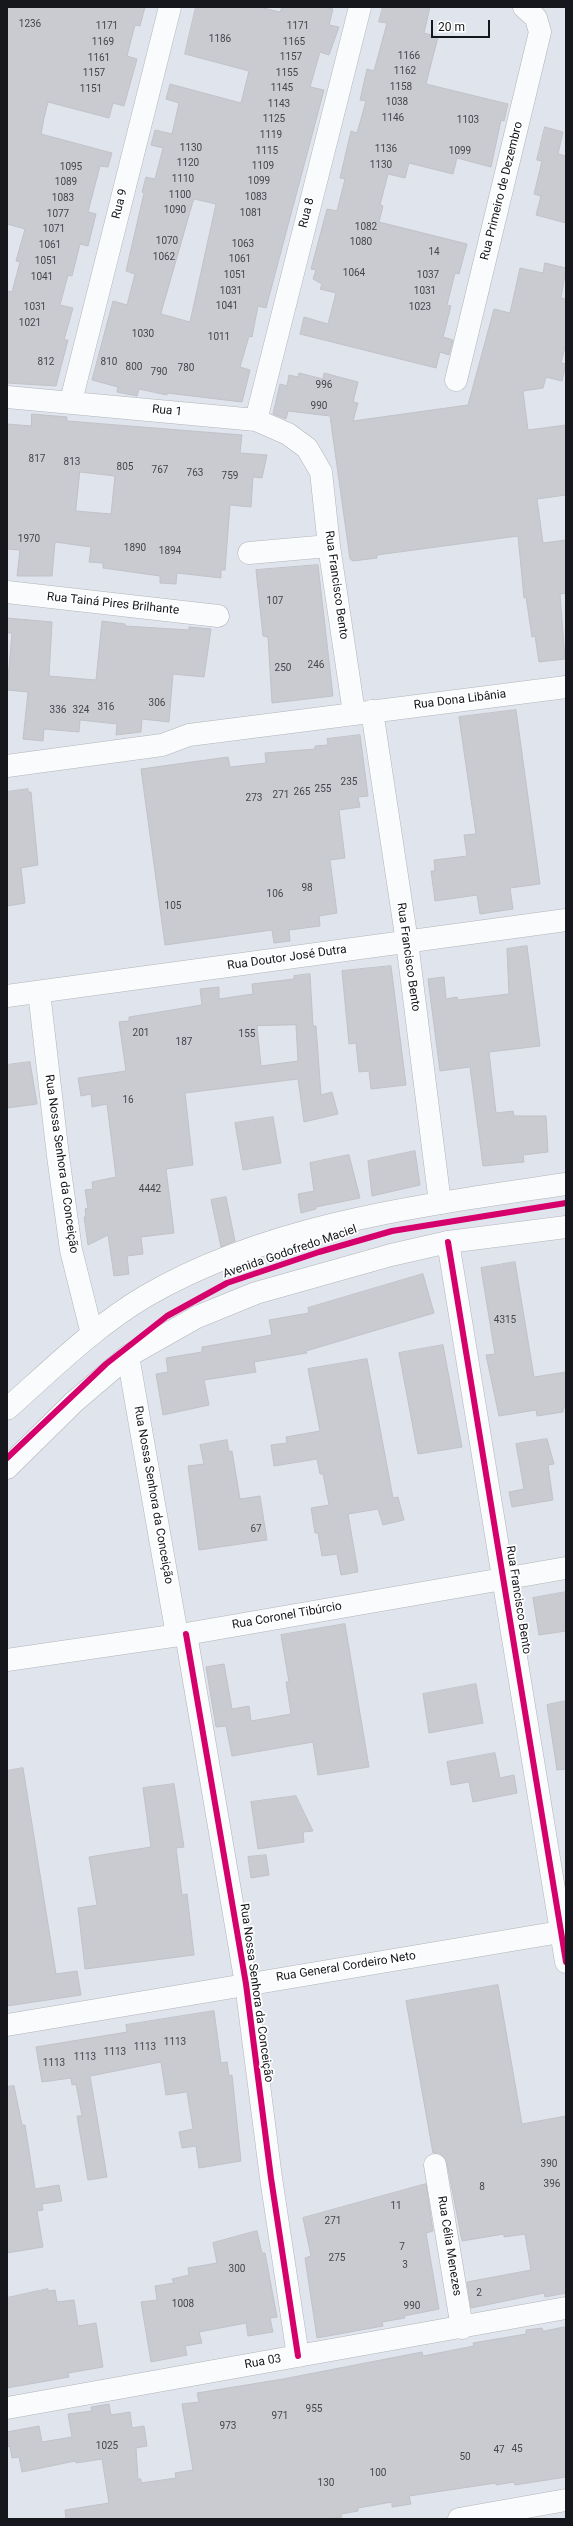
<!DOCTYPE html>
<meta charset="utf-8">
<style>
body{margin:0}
#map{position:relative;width:573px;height:2526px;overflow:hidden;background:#e0e4ec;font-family:Roboto,sans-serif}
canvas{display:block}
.frame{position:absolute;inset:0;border:8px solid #15171c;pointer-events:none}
.scale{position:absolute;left:431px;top:20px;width:59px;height:18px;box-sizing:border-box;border:2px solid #15171c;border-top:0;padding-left:5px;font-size:12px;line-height:14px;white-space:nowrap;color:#15171c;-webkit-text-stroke:3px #fff;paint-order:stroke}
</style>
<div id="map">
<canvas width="573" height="2526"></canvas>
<div class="frame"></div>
<div class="scale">20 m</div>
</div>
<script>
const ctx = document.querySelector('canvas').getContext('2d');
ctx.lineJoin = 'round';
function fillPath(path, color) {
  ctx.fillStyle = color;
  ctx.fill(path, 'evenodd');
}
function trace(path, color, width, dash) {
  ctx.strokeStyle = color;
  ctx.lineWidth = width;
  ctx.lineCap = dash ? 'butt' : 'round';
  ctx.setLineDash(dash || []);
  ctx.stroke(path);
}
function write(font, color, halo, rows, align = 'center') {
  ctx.font = font + ' Roboto,sans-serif';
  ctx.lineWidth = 3.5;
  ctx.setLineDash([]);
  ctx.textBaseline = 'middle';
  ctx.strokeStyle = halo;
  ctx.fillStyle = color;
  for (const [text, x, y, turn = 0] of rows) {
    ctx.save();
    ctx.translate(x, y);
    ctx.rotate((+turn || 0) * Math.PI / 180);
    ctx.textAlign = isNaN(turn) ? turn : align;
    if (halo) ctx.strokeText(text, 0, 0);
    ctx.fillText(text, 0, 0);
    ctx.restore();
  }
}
const building = new Path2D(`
 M7,7H145L140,26L135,25L127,56L137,59L124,106L113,103L109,118L48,102L44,118L41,134L112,153L108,167L100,166L88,212L96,214L88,246L80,244L72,276L68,275L60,305L73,308L64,340H68L56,386L7,383V291L12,292L20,262L16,261L25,229L7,224Z
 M196,7H259L280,12L282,7H324L333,9L329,25L339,27L329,55L320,52L310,87L324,90L266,308L258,306L252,337L249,336L240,367L250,370L242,402L167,393V395L139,389L137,396L117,392L118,387L92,380L113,301L127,305L135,274L126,271L144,193L142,192L146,177L155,179L163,148L151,145L155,130L172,134L179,103L166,99L170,84L241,103L249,71L185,54ZM194,199L216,204L190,322L161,314Z
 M383,7H430L424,33L438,37L426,84L508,104L504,121L501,120L491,167L457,158L453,174L409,163L405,178L388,174L380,205L383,206L379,222L467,244L459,274L455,273L447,305L451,306L443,337L453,340L449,355L440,352L436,368L300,334L304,317L328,324L336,293L320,289L322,284L313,279L316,270L311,269L327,209L337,211L345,179L340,178L351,131L357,133L366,101L360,100L367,69L374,71L387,23L379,22Z
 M545,127L563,132L558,154L566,156V223L536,215L541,196L534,194L542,161L537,160Z
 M545,263L566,268L561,298L566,299V343L561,363L566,364L562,381L546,377L543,388L523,391L528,430L566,425V495L537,499L543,543L566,540V593L560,594L565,659L539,662L535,636L532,637L526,597L524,598L518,536L377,555V558L353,561L350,559L330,416L288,411L286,419L273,414L280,384L287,386L289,375L298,377L299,373L323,379L324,373L358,382L353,402L358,403L353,421L468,405L494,309L510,313L520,268L543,273Z
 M32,414L67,417V421L242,435L240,453L267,455L262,478L253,477L251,507L230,505L225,570H221V578L177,573L176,584L160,583V576L103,568V563L89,562L91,547L55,542L52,576H17L20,550L7,549V424L31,426ZM80,472L115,476L111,514L76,511Z
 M318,565L333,696L272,703L268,637L263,636L256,570Z
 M7,618L52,622L49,676L96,680L102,621L125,624V626L189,630V627L211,629L204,677L173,674L169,722L142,719L141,732L116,735L117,724L80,720L79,732L44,729L43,741L23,739L28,692L7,690L12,633H7Z
 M516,710L540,884L510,888L513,909L480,914L477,895L435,901L431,871H435L434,860L467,856L464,835L476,834L459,717Z
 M360,735L368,796L358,797L360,807L339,810L345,858L330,860L337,913L319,916L320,926L289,930L290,941L274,943L272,930L165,945L141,769L228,757L230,767L266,763L265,753L315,749V746L328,745L327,739Z
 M28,789V792H31L38,865L21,868L25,903L7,906V792Z
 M527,946L540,1046L489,1052L496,1113L513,1111L514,1116H546L548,1152L523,1155L524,1162L483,1166L470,1067L440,1071L428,979L444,977L446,999L457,997L458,1000L509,994L507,949Z
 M391,966L406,1085L371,1089L369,1071L359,1072L356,1043L349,1044L342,971Z
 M310,974L313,1026H316L321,1095L332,1092L338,1114L304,1122L298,1079L185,1093L193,1165L166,1169L174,1233L141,1237L143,1254L127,1256L129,1274L114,1276L108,1235L88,1245L84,1217H86L85,1209L88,1208L85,1190L93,1189L92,1182L116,1177L107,1104L92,1107L91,1094L81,1096L78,1078L126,1071L119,1022L129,1021V1017L202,1005L200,989L219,987V999L253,994L252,984L294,979V976ZM296,1025L298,1061L261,1066L257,1026Z
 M30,1062L37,1104L7,1108V1065Z
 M273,1117L281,1163L243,1170L235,1123Z
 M415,1151L420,1185L372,1196L368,1161Z
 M349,1155L360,1198L316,1207V1209L301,1213L298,1194L314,1191L310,1163Z
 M226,1197L235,1241L221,1247L211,1200Z
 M515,1262L534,1377L566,1372V1408H563V1412L537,1416L536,1410L499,1416L486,1355L495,1354L481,1268Z
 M423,1274L434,1313L306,1351L307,1353L254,1362L256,1372L204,1380L209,1405L163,1415L156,1374L168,1372L166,1358L202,1352V1347L272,1335L269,1320L309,1313L308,1308Z
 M443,1345L462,1447L418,1454L399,1353Z
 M367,1359L393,1498L398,1497L404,1520L383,1525L378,1509L348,1514L358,1572L341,1575L337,1554L322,1556L318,1533H315L311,1508L329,1505L323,1474H320L317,1459L274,1466L271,1445L287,1443L286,1437L320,1431L308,1369Z
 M547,1439L554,1464L548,1465L553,1500L512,1507L509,1492L524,1489L516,1444Z
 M227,1440L229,1452L232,1451L240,1499L260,1496L267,1540L199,1550L188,1466L204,1464L200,1445Z
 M566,1592V1631L539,1635L533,1598Z
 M345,1624L369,1767L318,1775L313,1742L232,1756L226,1726L216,1727L206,1667L224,1664L232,1709L249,1706L251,1721L291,1714L286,1682H289L281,1635Z
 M476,1684L483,1723L429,1733L423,1694Z
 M566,1701V1769L557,1770L547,1705Z
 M495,1753L500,1778L514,1775L517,1793L473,1802L469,1782L451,1785L447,1762Z
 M23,1768L56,1974L77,1971L81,1995L7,2006V1771Z
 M174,1784L184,1847L176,1848L182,1895L187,1894L194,1955L85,1969L78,1908L97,1905L89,1857L151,1847L143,1788Z
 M296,1796L313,1831L303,1832L304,1842L258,1849L251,1802Z
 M266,1855L269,1875L251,1878L248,1857Z
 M498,1985L522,2124L566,2116V2293L545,2297L544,2293L471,2308L467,2282L531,2270L525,2234L504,2237V2234L462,2241L447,2163L440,2153H433L406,2001Z
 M214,2011L221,2063L227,2062L229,2076L232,2075L241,2161L199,2168L196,2146L182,2148L179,2132L193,2129L187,2092L166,2095L161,2062L90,2076L107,2177L88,2180L77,2116H82L76,2084L72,2085L71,2078L42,2082L36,2047L127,2032L126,2025Z
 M14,2086L22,2125H25L35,2189L59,2185L62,2201L42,2204L43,2210L37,2211L43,2247L7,2253V2087Z
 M426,2184L433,2231L426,2233L439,2309L404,2316L405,2318L382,2322L383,2326L317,2338L305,2258L311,2256L303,2218Z
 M257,2231L262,2253H265L277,2317L270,2318L273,2332L248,2336L246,2323L199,2332L202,2343L185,2346L187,2355L151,2362L141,2302L157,2300L155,2286L174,2283L172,2279L189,2275L188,2268L217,2263L213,2243Z
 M48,2289V2291L55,2290L57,2302L74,2300L78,2326L96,2323L103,2367L68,2373L69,2377L7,2388V2298Z
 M566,2327V2477L515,2485L514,2482L496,2485V2483L409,2496L411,2504L392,2507V2502L358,2508V2511L341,2514L342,2517L324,2519H66L65,2510L109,2503L102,2459L76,2463L75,2461L22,2472L19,2457L12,2458L10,2446L7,2447V2432L39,2426L42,2442L72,2437L68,2414L92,2411L91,2407L109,2404L111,2415L130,2412L132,2428L144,2426L147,2446L136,2448L138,2479H141V2483L176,2478L175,2473L193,2470L182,2404L199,2402L197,2393L283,2379L422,2352L423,2356L474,2346L473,2343L526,2334V2330L542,2328L543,2331Z`);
fillPath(building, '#c9cbd1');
trace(building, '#c0c2c8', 1);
const minor = new Path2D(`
 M456,380L540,32L536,18L524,7
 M7,397L256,420L288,434L307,448L321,472L329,546L354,713
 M71,401L170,7
 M256,420L360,7
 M249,553L329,546
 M7,592L218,616
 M372,711L407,942L440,1203
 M7,766L162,745L189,735L566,687
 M39,992L58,1156L71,1250L92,1334
 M7,996L566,920
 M448,1242L566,1962
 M128,1356L177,1635
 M186,1634L246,1984L271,2178L298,2356
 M7,1660L186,1634L566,1568
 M7,2025L566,1931
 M435,2165L462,2328
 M7,2408L566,2308
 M459,2519L566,2500`);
const major = new Path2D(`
 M7,1409C51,1370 95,1326 146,1296C272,1223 424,1205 566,1184
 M7,1468L74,1402L128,1356L197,1317L256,1293L391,1255L448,1242L566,1227`);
trace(minor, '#b1b4b9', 23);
trace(major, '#b1b4b9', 23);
trace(minor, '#fafbfc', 22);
trace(major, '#fafbfc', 22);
trace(new Path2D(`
 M448,1242L566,1962
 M7,1458L106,1364L167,1316L227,1283L319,1252L392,1231L566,1203
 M186,1634L246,1984L271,2178L298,2356`), '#d6006c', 6);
write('10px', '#44464b', null, [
 ["1236",30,24],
 ["1171",107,26],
 ["1171",298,26],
 ["1186",220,39],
 ["1169",103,42],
 ["1165",294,42],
 ["1166",409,56],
 ["1157",291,57],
 ["1161",99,58],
 ["1162",405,71],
 ["1157",94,73],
 ["1155",287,73],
 ["1158",401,87],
 ["1145",282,88],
 ["1151",91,89],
 ["1038",397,102],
 ["1143",279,104],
 ["1146",393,118],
 ["1125",274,119],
 ["1103",468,120],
 ["1119",271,135],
 ["1130",191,148],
 ["1136",386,149],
 ["1115",267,151],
 ["1099",460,151],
 ["1120",188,163],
 ["1130",381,165],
 ["1109",263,166],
 ["1095",71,167],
 ["1110",183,179],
 ["1099",259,181],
 ["1089",66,182],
 ["1100",180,195],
 ["1083",256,197],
 ["1083",63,198],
 ["1090",175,210],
 ["1081",251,213],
 ["1077",58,214],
 ["1082",366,227],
 ["1071",54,229],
 ["1070",167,241],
 ["1080",361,242],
 ["1063",243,244],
 ["1061",50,245],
 ["14",434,252],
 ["1062",164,257],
 ["1061",240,259],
 ["1051",46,261],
 ["1064",354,273],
 ["1051",235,275],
 ["1037",428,275],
 ["1041",42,277],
 ["1031",231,291],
 ["1031",425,291],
 ["1041",227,306],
 ["1031",35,307],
 ["1023",420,307],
 ["1021",30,323],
 ["1030",143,334],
 ["1011",219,337],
 ["812",46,362],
 ["810",109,362],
 ["800",134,367],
 ["780",186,368],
 ["790",159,372],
 ["996",324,385],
 ["990",319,406],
 ["817",37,459],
 ["813",72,462],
 ["805",125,467],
 ["767",160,470],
 ["763",195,473],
 ["759",230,476],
 ["1970",29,539],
 ["1890",135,548],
 ["1894",170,551],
 ["107",275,601],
 ["246",316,665],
 ["250",283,668],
 ["306",157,703],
 ["316",106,707],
 ["336",58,710],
 ["324",81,710],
 ["235",349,782],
 ["255",323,789],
 ["265",302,792],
 ["271",281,795],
 ["273",254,798],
 ["98",307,888],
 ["106",275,894],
 ["105",173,906],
 ["201",141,1033],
 ["155",247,1034],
 ["187",184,1042],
 ["16",128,1100],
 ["4442",150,1189],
 ["4315",505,1320],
 ["67",256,1529],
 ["1113",175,2042],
 ["1113",145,2047],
 ["1113",115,2052],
 ["1113",85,2057],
 ["1113",54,2063],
 ["390",549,2164],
 ["396",552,2184],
 ["8",482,2187],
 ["11",396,2206],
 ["271",333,2221],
 ["7",402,2247],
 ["275",337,2258],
 ["3",405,2265],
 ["300",237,2269],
 ["2",479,2293],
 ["1008",183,2304],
 ["990",412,2306],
 ["955",314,2409],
 ["971",280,2416],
 ["973",228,2426],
 ["1025",107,2446],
 ["45",517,2449],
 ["47",499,2450],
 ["50",465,2457],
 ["100",378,2473],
 ["130",326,2483]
]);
write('12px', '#15171c', '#fff', [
 ["Rua Primeiro de Dezembro",502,191,-76],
 ["Rua 9",120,204,-76],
 ["Rua 8",307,213,-76],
 ["Rua 1",167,411,6],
 ["Rua Francisco Bento",336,585,82],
 ["Rua Tainá Pires Brilhante",113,604,6],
 ["Rua Dona Libânia",460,700,-7],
 ["Rua Francisco Bento",408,957,82],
 ["Rua Doutor José Dutra",287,958,-8],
 ["Rua Nossa Senhora da Conceição",61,1164,82],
 ["Avenida Godofredo Maciel",290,1252,-19],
 ["Rua Nossa Senhora da Conceição",153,1495,80],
 ["Rua Francisco Bento",518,1600,81],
 ["Rua Coronel Tibúrcio",287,1616,-10],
 ["Rua General Cordeiro Neto",346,1967,-9],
 ["Rua Nossa Senhora da Conceição",256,1993,82],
 ["Rua Célia Menezes",449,2246,81],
 ["Rua 03",263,2362,-10]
]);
</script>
